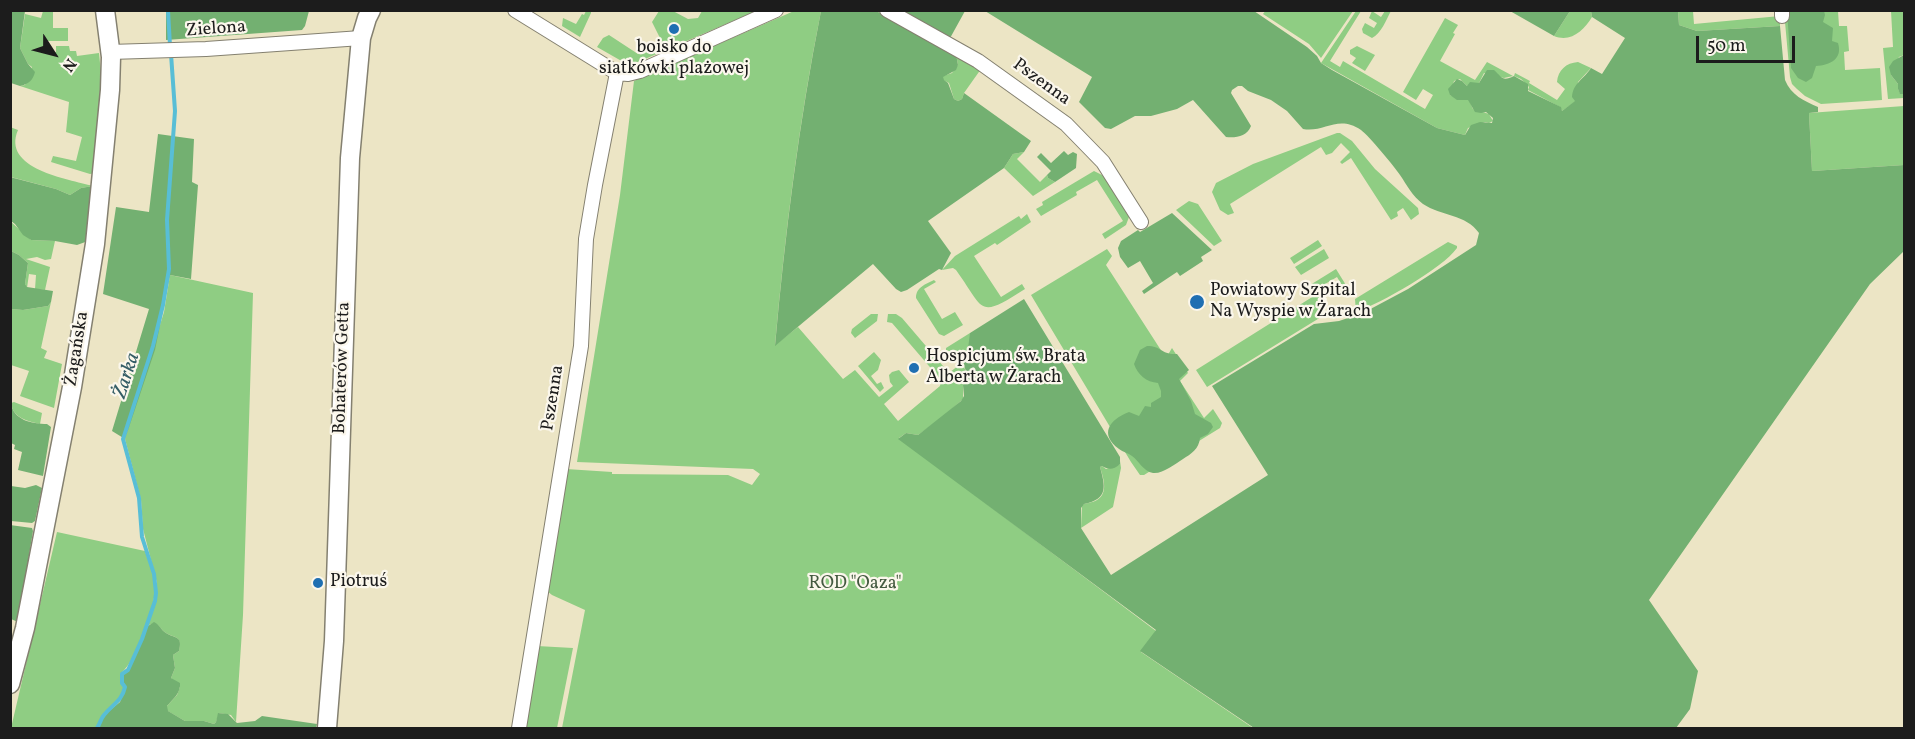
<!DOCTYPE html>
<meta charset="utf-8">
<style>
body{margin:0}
#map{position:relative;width:1915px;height:739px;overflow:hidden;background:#ece5c5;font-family:Vollkorn,serif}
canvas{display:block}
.frame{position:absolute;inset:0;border:12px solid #1c1c1c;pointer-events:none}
.north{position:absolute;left:24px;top:24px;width:60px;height:60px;-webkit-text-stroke:4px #fbf7ec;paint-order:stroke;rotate:126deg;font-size:16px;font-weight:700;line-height:24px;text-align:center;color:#1c1c1c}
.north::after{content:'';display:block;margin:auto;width:21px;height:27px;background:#1c1c1c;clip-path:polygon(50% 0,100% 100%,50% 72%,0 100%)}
.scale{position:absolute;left:1696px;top:36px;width:99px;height:27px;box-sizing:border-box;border:3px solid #1c1c1c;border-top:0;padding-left:8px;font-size:18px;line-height:21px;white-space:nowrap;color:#1c1c1c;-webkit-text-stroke:4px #fbf7ec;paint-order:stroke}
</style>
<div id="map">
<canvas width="1915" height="739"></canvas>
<div class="frame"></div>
<div class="north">N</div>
<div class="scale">50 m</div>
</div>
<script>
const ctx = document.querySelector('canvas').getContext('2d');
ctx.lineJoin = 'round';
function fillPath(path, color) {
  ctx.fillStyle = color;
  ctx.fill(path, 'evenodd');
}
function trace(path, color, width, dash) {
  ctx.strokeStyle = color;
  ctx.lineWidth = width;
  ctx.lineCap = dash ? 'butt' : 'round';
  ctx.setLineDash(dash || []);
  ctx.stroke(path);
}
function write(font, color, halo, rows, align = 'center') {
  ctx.font = font + ' Vollkorn,serif';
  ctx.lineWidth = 4.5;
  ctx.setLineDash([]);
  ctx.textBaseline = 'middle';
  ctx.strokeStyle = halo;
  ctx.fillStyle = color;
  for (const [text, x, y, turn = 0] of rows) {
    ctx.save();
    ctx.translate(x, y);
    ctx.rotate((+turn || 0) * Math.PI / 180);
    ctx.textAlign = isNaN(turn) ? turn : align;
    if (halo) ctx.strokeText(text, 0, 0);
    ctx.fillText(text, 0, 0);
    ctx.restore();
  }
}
fillPath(new Path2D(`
 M1266,10H1353V11L1321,58L1309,44L1263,14Z
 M43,11L53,12V28H68V41H46V52H56V46H69L70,51H76L77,56L99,53L102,83L96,173L90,174L51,162L53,156L76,161L82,137L66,132L69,102L20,86L25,85L32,67L28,64L20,48L25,14L41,18Z
 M586,11H591V13L580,37L562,26L563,18L576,24L582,14L584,15Z
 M659,11H673L688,19L698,18L702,11H756L638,62L625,63L597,47L603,38L609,35L638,54L662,42L652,22Z
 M794,11H821C799,121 785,233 775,345L798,327L843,379L855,370L879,397L893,386L890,382L889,375L892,372L899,370L909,382L884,404L898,421L940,386L941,380L892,323L887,322L888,314H896L902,318L949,373L959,365L952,352L946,350V348L970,333V343L962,362L967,374L963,386V399L943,417L918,435L906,433L899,438L1156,631L1141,652L1253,728H562L585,610L552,595L542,587L566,469L612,472V474L728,475L752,485L760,474L753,469L577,462L620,195L634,81Z
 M1356,11H1361L1330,61L1340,67L1343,61L1425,109L1433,95L1423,89L1416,100L1403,92L1445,18L1458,25L1453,33L1455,34L1440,61L1475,80L1487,62L1513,76L1504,78L1484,73L1479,83L1467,86L1460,79L1454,81L1450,95L1462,100H1469L1473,109L1489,114L1493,121L1489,123L1485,122L1468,128L1465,135L1437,128L1321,63Z
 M1372,11L1381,17L1385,11H1391C1386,20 1381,34 1372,38L1363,33L1362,29L1365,23L1374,28L1377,23L1369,18Z
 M1570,11H1591L1592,17C1584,30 1571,43 1554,36Z
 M1678,11H1693L1694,24L1780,16V26L1697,31L1679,25Z
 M1784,11H1838L1839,26H1847L1849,51L1844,52L1845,70L1880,68L1882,100L1821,104L1805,96L1797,89L1792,84L1790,77Z
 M1891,11H1904V55L1899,57L1891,75L1898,84V89L1900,93L1904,94V98L1888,99L1883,48L1893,47Z
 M1357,46L1375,55L1365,71L1352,63L1356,58L1350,54V50Z
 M956,54L981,69L964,93L962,99L958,101L954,99L949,83L943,80V76L952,73L958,65Z
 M1578,62L1591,68L1578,82L1576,101L1562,111L1560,107L1528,90L1529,87L1521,79L1514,76L1515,73L1530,81L1529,83L1557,100L1565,89L1557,82C1558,70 1566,63 1578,62Z
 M1904,106V165L1812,171L1809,113Z
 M10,127L18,130C1,169 68,179 93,186L81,188L70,195L56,189L11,177Z
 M1337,133H1340L1352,141L1375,169L1418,208L1419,214L1411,220L1403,208L1397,212L1398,216L1391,220L1351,158L1342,164L1340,162L1350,152L1341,143L1332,153L1326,155L1321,147L1230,204L1234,213L1228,215L1220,210L1212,192L1216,183L1253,164Z
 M1024,152L1017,159L1040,182L1047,175L1048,178L1055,182L1033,196L1004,168L1013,154Z
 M1094,171L1104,176L1129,217L1126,225L1105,239L1102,234L1123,221L1097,180L1076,192L1077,195L1041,216L1036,209L1043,205L1042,202Z
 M1189,201L1198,204L1222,241L1214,246L1176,210Z
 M1027,214L1031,222L997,245L995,243L974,256L1001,297L1022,284L1025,289C977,320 985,310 956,270L953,268L942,270L955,256L1019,216L1021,219Z
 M10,221L31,240L55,241L51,259L45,260L37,257L26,259L50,267L45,290L35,289L36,275L29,274L27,288L25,284L28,263L19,255L11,251Z
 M1318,240L1322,246L1294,264L1290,258Z
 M1448,242L1457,246V248C1442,269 1381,303 1356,312L1355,299Z
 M1107,249L1112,256L1106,265L1166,358L1172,348L1188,373L1180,381L1204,418L1213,409L1222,423L1220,428L1144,475H1140L1131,462L1031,295Z
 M1324,249L1329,258L1301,275L1295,267Z
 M1336,269L1349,290L1346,292L1337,277L1308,294H1304L1302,290Z
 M170,275L253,293L243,615L236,722L231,715L219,713L216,722L214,724L204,721H185L166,710L167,706L177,695L180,687L171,678L175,668L173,655L179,651C182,635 176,639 166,633C161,630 160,625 154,623L149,625L145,630L156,601L157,583L143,529L141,500L125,439L164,312Z
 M934,280L936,282L924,289L942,319L955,312L963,325L944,336L939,334L916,298C916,287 926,284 934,280Z
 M1317,294L1321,300L1320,305L1326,314L1207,387L1196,370Z
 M51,302L41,348L47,351L44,358L62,364L54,408L20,396L29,371L11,365V309L23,310L48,306Z
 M871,314H878L877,321L855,338L851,333L852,329Z
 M874,352L881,360L878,370L871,376L877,384L881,382L884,388L880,392L858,366Z
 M14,402L42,413L40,424C27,421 13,418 11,403Z
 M1120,461L1121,468L1113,507L1081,528L1082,505C1086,503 1092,503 1097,500C1109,493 1103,477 1100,467L1102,466L1106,469L1120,464Z
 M57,532L145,551C148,561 154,572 155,583C157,603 137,661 121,673L120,678L125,687L124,691L119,702L102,716L97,728H11Z
 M537,646L573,648L557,728H519Z`), '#8fcd83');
fillPath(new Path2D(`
 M11,10L25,11L20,48L28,64L35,72C33,80 29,84 20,86L11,83Z
 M166,11V10L309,11L305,26L302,30L166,40Z
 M821,11H875L893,17L956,54L958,65L956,70L943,77L944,80L948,83L954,99L958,101L962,99L964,93L1031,141L1024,152L1013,154L1004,168L928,221L951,253L942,270L939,269L907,290L901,292L896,289L873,264L775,346C785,234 799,122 821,11Z
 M899,11H965L949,40Z
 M985,11H1254L1307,47L1317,56L1321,63L1332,70L1437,128L1465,135L1471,125L1480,122L1492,123L1493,118L1486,112L1481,113L1475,112L1468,100H1457L1450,95L1448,89L1457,79L1462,81L1467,86L1470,82L1479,83L1487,70H1494C1502,77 1502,82 1514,76L1528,84V91L1561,107L1562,111L1575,101L1572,97C1573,83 1584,79 1591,68L1602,74L1625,38L1592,17L1591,11H1678L1679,25L1697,31L1780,26L1785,80C1791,95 1804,101 1818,107V112L1809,113L1812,171L1904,165V251L1870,284L1649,600L1698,671L1690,709L1676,728H1254L1140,651L1156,630L898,439L906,433L918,435L961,401L964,396L963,385L967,375L962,358L968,349L970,333L1024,299L1120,457V464C1113,470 1109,470 1102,466L1100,467C1105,486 1109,499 1084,504L1081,508V528L1111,575L1268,475L1212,386L1314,324L1339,321L1363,313L1408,289L1476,245L1479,233C1466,214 1441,216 1423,204C1412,196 1407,185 1400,175C1394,166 1369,136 1361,130C1338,114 1324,133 1303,129L1287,111L1271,100L1248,91L1242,86H1238L1232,90L1231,93L1251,126C1247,137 1235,138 1226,137L1193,100L1177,109L1151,116H1135L1111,129L1105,128L1079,102L1092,77Z
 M1510,11H1570L1554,36Z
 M1787,11H1824L1825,15L1823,22L1833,28L1832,41L1838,43C1843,59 1830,65 1816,66L1812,78L1806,82L1798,78L1791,68Z
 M1904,55V94H1900L1898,89V84L1891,75L1889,67L1893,61Z
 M158,134L194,139L192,182L198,185L191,279L170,275L155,350L125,439L112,431L149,309L103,294L116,207L149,212Z
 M1064,151L1068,155L1073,152L1077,154L1076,168L1055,182L1048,178L1047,175L1051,171L1037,157L1041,153L1051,163Z
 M10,177L56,189L70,195L81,188L93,186L88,241L77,245L55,241L31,240L23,235L15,224L11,221Z
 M1172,213L1212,250L1201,257L1203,261L1180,276L1177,272L1144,294L1142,291L1153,283L1140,261L1128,268L1120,257L1118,248L1121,241L1138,230L1140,232Z
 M11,251L19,255L28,263L25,284L27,287L53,291L51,302L48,306L23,310L11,309Z
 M1147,346C1162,346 1161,355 1177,354L1189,370L1179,379L1191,401L1195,414L1211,423L1213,427L1208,434L1200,438C1199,449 1191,454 1183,459C1175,464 1163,474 1153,473C1143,471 1139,461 1132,456C1128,453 1123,452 1119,449C1099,434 1109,420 1129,412L1139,416L1145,406L1151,407V403L1161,397V391L1158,383C1146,382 1138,375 1134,364L1140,350Z
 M11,403C13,420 32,424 47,424L51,427L43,476L18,470L22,452L14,449L15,445L11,443Z
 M36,485L42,488L35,521L32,523L11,521V486L25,488Z
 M10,525L32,528L33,531L18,622L11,619Z
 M154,622C160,625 161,630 166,633C175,639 183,635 179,651L173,655L175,668L171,678L180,683C181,693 173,699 167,706L168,711L185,721H204L214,724L216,722L218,713L228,714L237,723L255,721L262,716L317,724L316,728H98L103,716L120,702L126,687L121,678L122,674L128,670L148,626Z`), '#73b071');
trace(new Path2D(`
 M168,10L170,46
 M97,728C100,724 101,718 104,715C113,704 122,701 125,687L122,683V674L128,670L142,639L155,601L156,593L154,574L142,537L139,498L123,439L153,346L163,305L169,269L167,220L175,111L171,54`), '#58bed6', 4);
const minor = new Path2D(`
 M515,10L617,73L628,74L640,71L776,10
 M887,10L978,61L1066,124L1103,162L1141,222
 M1782,10V16
 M110,52L206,49L361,38
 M519,728L581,346L586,239L595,185L617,73`);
const tertiary = new Path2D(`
 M10,684L25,628L72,387L95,244L110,90L111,57L105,10
 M327,728L334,641L350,158L361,38L367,18L371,10`);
trace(minor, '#848070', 16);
trace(tertiary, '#848070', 21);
trace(minor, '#fff', 14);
trace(tertiary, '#fff', 18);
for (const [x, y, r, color] of [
 [674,29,6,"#1f6fb2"],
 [1197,302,8,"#1f6fb2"],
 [914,368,6,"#1f6fb2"],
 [318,583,6,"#1f6fb2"]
]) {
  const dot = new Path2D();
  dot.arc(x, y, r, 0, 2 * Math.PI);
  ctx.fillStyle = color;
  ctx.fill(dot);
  trace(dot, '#fbf7ec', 2);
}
write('18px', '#1c1c1c', '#fbf7ec', [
 ["Zielona",216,30,-4],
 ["Pszenna",1041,83,36],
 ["Żagańska",78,349,-81],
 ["Bohaterów Getta",343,368,-88],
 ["Pszenna",554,398,-81]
]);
write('18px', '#1c1c1c', '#fbf7ec', [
 ["boisko do",674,49,"center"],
 ["siatkówki plażowej",674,70,"center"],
 ["Powiatowy Szpital",1210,292],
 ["Na Wyspie w Żarach",1210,313],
 ["Hospicjum św. Brata",926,358],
 ["Alberta w Żarach",926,379],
 ["Piotruś",330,583]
], 'left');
write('18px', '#445a40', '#fbf7ec', [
 ["ROD \"Oaza\"",855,585]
]);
write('italic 20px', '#345d66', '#fbf7ec', [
 ["Żarka",128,376,-72]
]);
</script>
